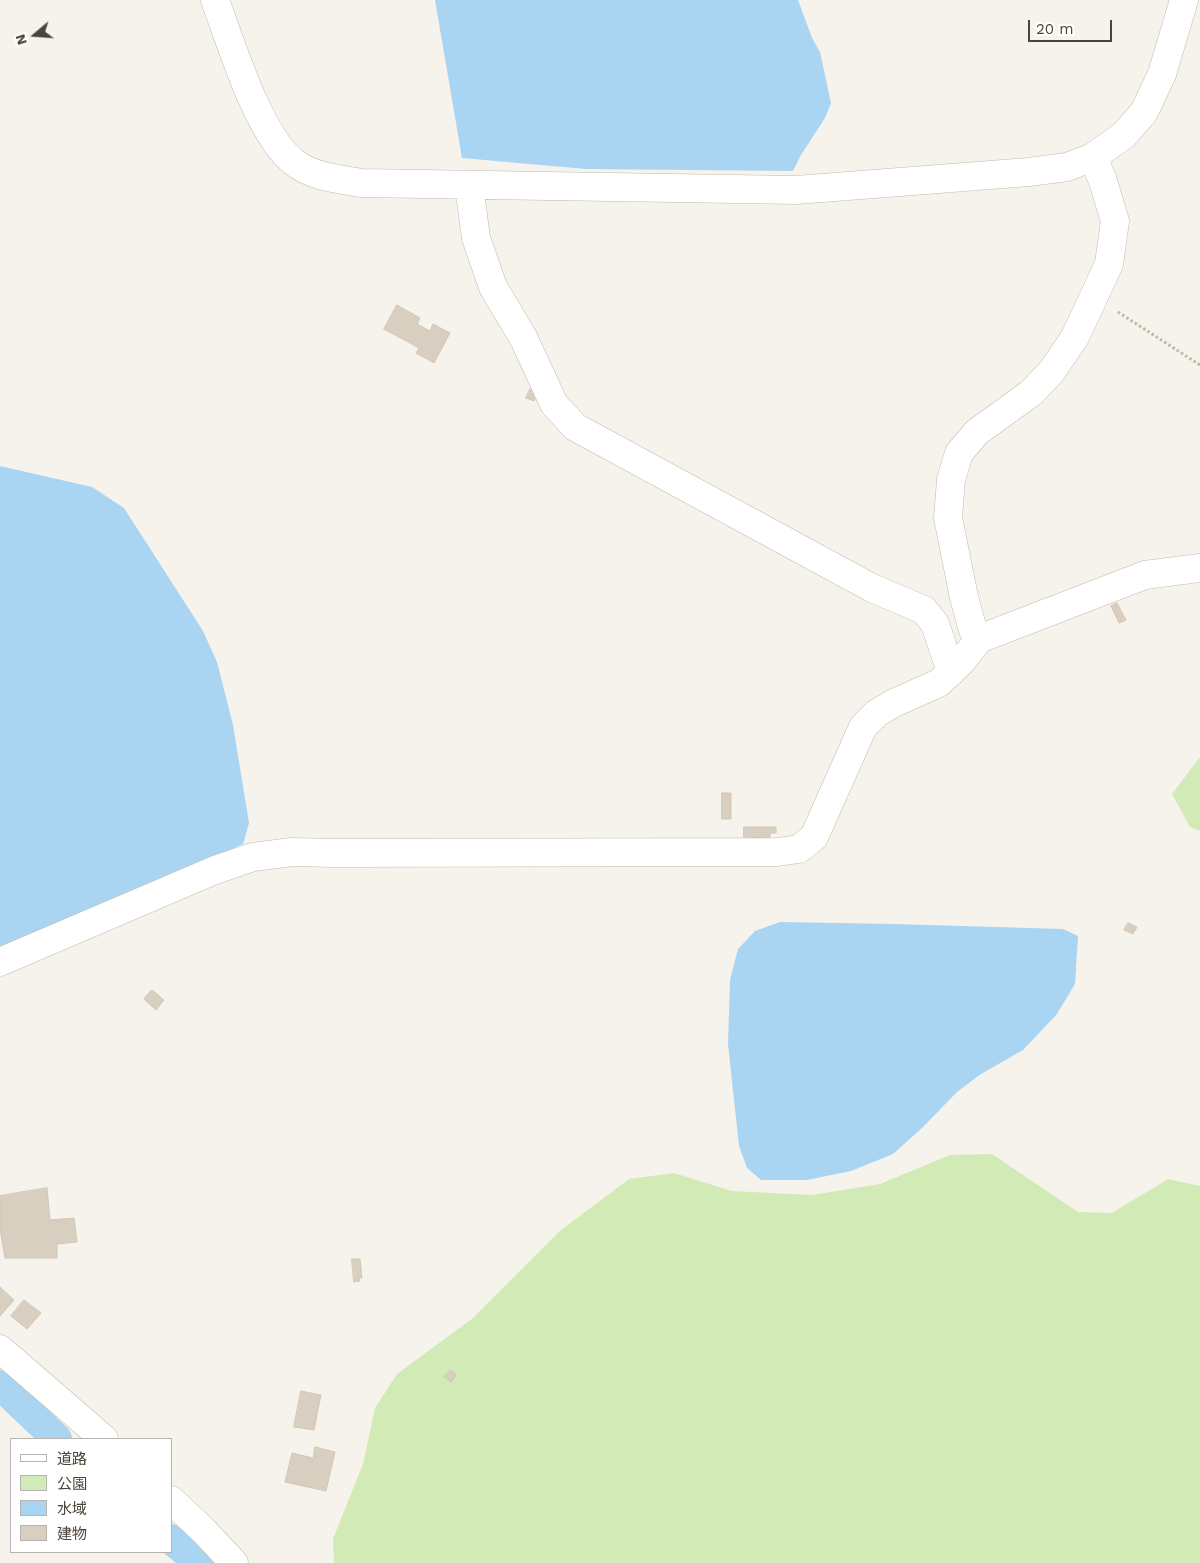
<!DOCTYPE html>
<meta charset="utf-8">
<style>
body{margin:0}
#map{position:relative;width:1200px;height:1563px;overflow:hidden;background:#f6f3ec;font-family:"Work Sans","Noto Sans JP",sans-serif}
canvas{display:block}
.legend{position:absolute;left:10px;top:1438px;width:162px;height:115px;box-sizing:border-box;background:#fff;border:1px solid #b7b4b0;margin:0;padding:6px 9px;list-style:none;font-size:15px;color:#4b4439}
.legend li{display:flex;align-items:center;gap:10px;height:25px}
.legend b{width:25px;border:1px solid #b7b4b0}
.north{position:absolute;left:10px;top:10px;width:50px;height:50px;-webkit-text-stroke:4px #fff;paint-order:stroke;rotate:252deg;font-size:14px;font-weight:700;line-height:20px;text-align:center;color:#4b4439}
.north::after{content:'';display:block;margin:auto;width:18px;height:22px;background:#4b4439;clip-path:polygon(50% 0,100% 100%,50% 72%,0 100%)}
.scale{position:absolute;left:1028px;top:20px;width:84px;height:22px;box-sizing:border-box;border:2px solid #4b4439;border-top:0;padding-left:6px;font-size:15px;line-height:18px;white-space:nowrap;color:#4b4439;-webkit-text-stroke:4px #fff;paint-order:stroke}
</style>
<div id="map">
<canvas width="1200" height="1563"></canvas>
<ul class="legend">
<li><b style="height:6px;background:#fff"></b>道路</li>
<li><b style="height:14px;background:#d2eab5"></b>公園</li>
<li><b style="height:14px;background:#a9d4f2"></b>水域</li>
<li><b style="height:14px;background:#d8cfc1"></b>建物</li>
</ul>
<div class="north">N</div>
<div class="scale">20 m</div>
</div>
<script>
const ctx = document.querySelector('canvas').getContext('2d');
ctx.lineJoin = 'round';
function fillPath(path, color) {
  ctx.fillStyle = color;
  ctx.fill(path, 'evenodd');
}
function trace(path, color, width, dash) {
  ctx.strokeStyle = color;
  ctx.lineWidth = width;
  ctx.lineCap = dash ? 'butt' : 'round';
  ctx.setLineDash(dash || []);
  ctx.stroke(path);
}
fillPath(new Path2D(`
 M1200,757V831L1190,827L1172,794Z
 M992,1154L1078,1212L1112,1213L1168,1179L1200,1186V1563H334L333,1539L363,1464L375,1408L397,1374L473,1318L561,1230L629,1179L674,1173L732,1191L812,1195L880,1184L950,1155Z`), '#d2eab5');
fillPath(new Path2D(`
 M435,0H798L812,38L820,52L831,103L825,118L801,155L793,171L586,169L462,158Z
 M0,466L92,487L124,508L203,631L217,662L233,725L249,823L243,844L0,951Z
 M780,922L894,924L1063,929L1078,936L1075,984L1057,1014L1023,1050L981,1074L957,1092L923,1127L893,1154L851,1171L807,1180H761L747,1168L739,1146L728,1044L730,980L738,949L755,931Z`), '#a9d4f2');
trace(new Path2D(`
 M0,1385L57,1439
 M171,1539L199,1563`), '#a9d4f2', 30);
const building = new Path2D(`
 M397,305L420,318L417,324L430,331L433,324L450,333L434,363L416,353L419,348L384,329Z
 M530,389L538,393L534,401L526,398Z
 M1117,603L1126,620L1119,623L1111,606Z
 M722,793H731V819H722Z
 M744,827H776V833H770V838L744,837Z
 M1128,923L1137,927L1133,934L1124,930Z
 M152,990L164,1000L156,1010L144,999Z
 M47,1188L50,1220L74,1218L77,1242L57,1244V1258H5L0,1229V1196Z
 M352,1259H360L362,1278H359L360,1281L354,1282Z
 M0,1287L14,1300L0,1316Z
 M24,1300L41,1313L27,1329L11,1316Z
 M451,1370L456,1375L451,1382L444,1377Z
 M301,1391L321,1395L314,1430L294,1427Z
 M315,1447L335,1452L326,1491L285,1482L292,1453L313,1458Z`);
fillPath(building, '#d8cfc1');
trace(building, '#d3c7b4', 1);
const minor = new Path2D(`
 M215,0C231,43 259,137 295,163C313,177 339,179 361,183L796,190L1029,172L1067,167L1093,157L1124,135L1144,112L1162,74L1184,0
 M469,185L476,238L493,287L524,339L554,404L575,427L872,588L924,610L935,624L951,672
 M979,639L973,630L964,597L948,518L951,480L959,453L977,432L1031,393L1052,371L1075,337L1109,264L1115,221L1103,181L1093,157
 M0,962L215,870L253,857L292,852L333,853L777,852L799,849L814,837L863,727L877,713L894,703L939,683L962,661L979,639L1145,575L1200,568
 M0,1349L104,1439
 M171,1500L204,1531L234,1563`);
trace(minor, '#c2bbae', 29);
trace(new Path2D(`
 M1118,312L1200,365`), '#c4b79f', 3, [2.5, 2.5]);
trace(minor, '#fff', 28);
</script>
